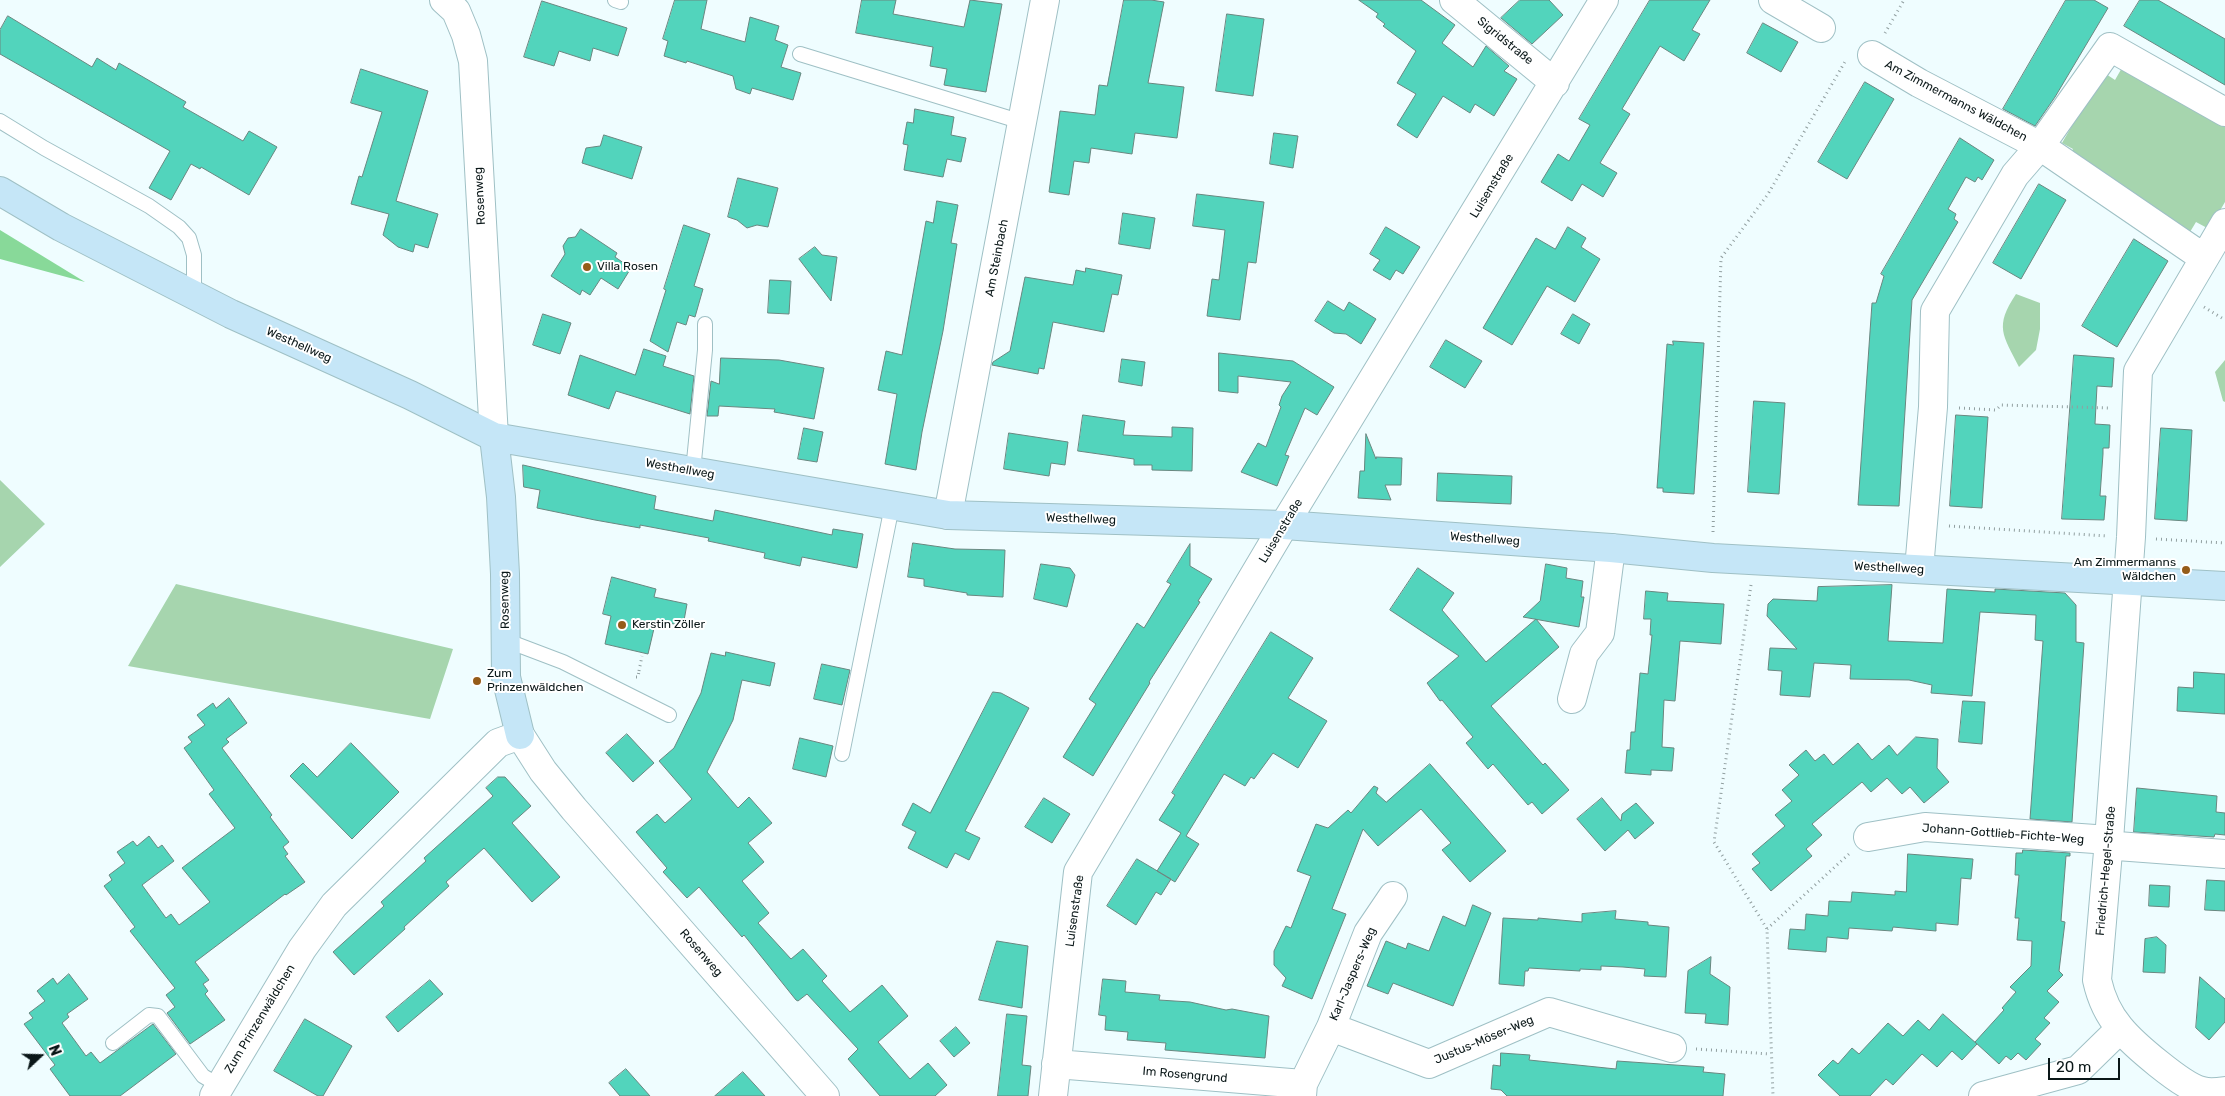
<!DOCTYPE html>
<meta charset="utf-8">
<style>
body{margin:0}
#map{position:relative;width:2225px;height:1096px;overflow:hidden;background:#effdff;font-family:Rubik,sans-serif}
canvas{display:block}
.north{position:absolute;left:15px;top:1031px;width:50px;height:50px;-webkit-text-stroke:4px #fff;paint-order:stroke;rotate:69deg;font-size:14px;font-weight:700;line-height:20px;text-align:center;color:#0a1718}
.north::after{content:'';display:block;margin:auto;width:18px;height:22px;background:#0a1718;clip-path:polygon(50% 0,100% 100%,50% 72%,0 100%)}
.scale{position:absolute;left:2048px;top:1058px;width:72px;height:22px;box-sizing:border-box;border:2px solid #0a1718;border-top:0;padding-left:6px;font-size:15px;line-height:18px;white-space:nowrap;color:#0a1718;-webkit-text-stroke:4px #fff;paint-order:stroke}
</style>
<div id="map">
<canvas width="2225" height="1096"></canvas>
<div class="north">N</div>
<div class="scale">20 m</div>
</div>
<script>
const ctx = document.querySelector('canvas').getContext('2d');
ctx.lineJoin = 'round';
function fillPath(path, color) {
  ctx.fillStyle = color;
  ctx.fill(path, 'evenodd');
}
function trace(path, color, width, dash) {
  ctx.strokeStyle = color;
  ctx.lineWidth = width;
  ctx.lineCap = dash ? 'butt' : 'round';
  ctx.setLineDash(dash || []);
  ctx.stroke(path);
}
function write(font, color, halo, rows, align = 'center') {
  ctx.font = font + ' Rubik,sans-serif';
  ctx.lineWidth = 4;
  ctx.setLineDash([]);
  ctx.textBaseline = 'middle';
  ctx.strokeStyle = halo;
  ctx.fillStyle = color;
  for (const [text, x, y, turn = 0] of rows) {
    ctx.save();
    ctx.translate(x, y);
    ctx.rotate((+turn || 0) * Math.PI / 180);
    ctx.textAlign = isNaN(turn) ? turn : align;
    if (halo) ctx.strokeText(text, 0, 0);
    ctx.fillText(text, 0, 0);
    ctx.restore();
  }
}
fillPath(new Path2D(`
 M2123,66L2225,125V202L2209,229L2196,222L2190,232L2066,161L2073,149L2062,143L2103,72L2115,80Z
 M2016,294L2040,303V329L2036,350L2019,367C2003,335 1994,327 2016,294Z
 M2225,360V402L2223,401L2215,372Z
 M0,480L45,524L0,567Z
 M176,584L453,649L430,719L128,666Z`), '#a6d5ae');
fillPath(new Path2D(`
 M0,230L85,282L0,259Z`), '#88d999');
const building = new Path2D(`
 M675,0H707L701,29L745,42L750,17L779,26L775,40L788,45L781,67L801,73L793,100L752,88L750,94L736,89L733,76L687,61L686,63L664,56L668,41L663,39Z
 M862,0H896L893,14L964,27L970,0L1002,4L986,92L944,85L947,69L930,66L933,47L856,33Z
 M1124,0H1151L1164,2L1148,83L1184,87L1177,138L1135,133L1132,154L1091,148L1089,163L1074,161L1069,195L1049,192L1060,111L1095,115L1099,85L1107,86Z
 M1359,0H1421L1455,25L1442,43L1473,67L1486,46L1509,66L1504,71L1517,79L1494,116L1475,104L1470,113L1443,96L1417,138L1397,125L1416,94L1397,83L1416,51L1383,26L1385,24L1376,17L1378,14Z
 M1520,0H1549L1563,15L1532,44L1501,18Z
 M1650,0H1710L1692,30L1700,34L1684,61L1660,46L1622,109L1630,114L1600,163L1617,173L1603,197L1582,184L1572,201L1541,182L1558,154L1569,161L1590,125L1579,119Z
 M2066,0H2094L2108,8L2055,97L2035,126L2003,109Z
 M2140,0H2158L2225,39V85L2124,26Z
 M542,1L627,28L618,56L593,48L590,61L559,51L554,66L524,57Z
 M1227,14L1264,19L1253,96L1216,91Z
 M8,16L92,67L97,58L116,70L119,63L186,102L183,107L243,141L249,131L277,147L249,195L201,167L200,169L191,164L171,200L149,188L170,151L0,54V30Z
 M1763,23L1798,42L1781,72L1747,53Z
 M361,69L428,91L396,201L438,214L428,248L415,244L413,252L398,247L383,235L389,214L351,204L359,176L362,177L382,112L351,103Z
 M1865,82L1894,99L1847,179L1818,162Z
 M915,109L954,117L951,135L966,138L961,162L947,159L943,177L904,170L908,145L903,144L907,122L913,123Z
 M1274,133L1298,136L1293,168L1270,164Z
 M604,135L642,147L632,179L582,163L586,148L600,146Z
 M1960,138L1994,160L1982,180L1978,177L1975,182L1966,177L1948,209L1956,214L1954,219L1958,222L1912,300L1899,506L1858,505L1872,303H1876L1884,276L1881,274Z
 M738,178L778,188L768,227L757,225L747,228L737,220L728,217Z
 M2039,184L2066,200L2021,279L1993,263Z
 M1197,194L1264,202L1256,263L1248,262L1240,320L1207,316L1212,279L1219,280L1225,230L1193,226Z
 M937,201L958,205L951,243L957,244L943,331L922,432L916,470L885,464L897,394L878,390L886,351L902,355L926,221L933,223Z
 M1123,213L1155,218L1150,249L1119,244Z
 M684,225L710,234L694,286L703,289L695,317L689,315L686,325L677,322L668,352L650,341L666,290L664,289Z
 M1386,227L1420,247L1403,274L1396,270L1390,280L1373,270L1380,260L1370,254Z
 M1568,227L1586,238L1581,247L1600,259L1575,302L1547,286L1512,345L1483,328L1536,238L1555,249Z
 M581,229L617,253L615,257L631,268L618,289L601,278L590,295L582,290L580,295L551,276L565,254L563,246L568,238L575,237Z
 M2134,239L2168,261L2117,347L2082,326Z
 M815,247L822,255L837,257L831,301L799,259Z
 M1086,268L1122,275L1118,295L1112,294L1104,332L1053,322L1044,369L1039,368L1038,374L992,365L993,362L1010,351L1025,277L1073,285L1076,270L1085,272Z
 M770,280L791,281L789,314L768,313Z
 M1328,301L1344,311L1349,302L1376,319L1361,344L1346,334L1334,333L1315,321Z
 M543,314L571,323L560,354L533,345Z
 M1573,314L1590,324L1579,344L1561,334Z
 M1446,340L1482,361L1465,388L1430,367Z
 M1673,341L1704,343L1694,494L1663,492V488H1657L1667,344L1673,345Z
 M644,349L666,356L663,366L694,376L690,414L616,391L609,409L568,395L580,355L635,375Z
 M1219,353L1293,361L1334,387L1317,415L1305,408L1285,455L1289,456L1277,486L1241,472L1258,443L1266,447L1281,407L1279,405L1282,396L1291,382L1238,376V393L1219,391Z
 M2074,355L2114,358L2112,387L2097,386L2095,424L2110,425L2109,448H2103V454L2100,496H2106L2104,520L2062,519Z
 M721,358L779,360L824,368L814,419L774,412L775,409L719,406L718,416H707L711,381L719,384Z
 M1122,359L1145,362L1142,386L1119,382Z
 M1754,401L1785,403L1779,494L1748,492Z
 M1083,415L1125,421L1123,435L1172,437V427L1193,428L1192,471L1152,470V465H1134V459L1078,451Z
 M1956,415L1988,417L1982,508L1950,506Z
 M804,428L823,432L817,462L798,459Z
 M2161,428L2192,430L2187,521L2155,519Z
 M1009,433L1068,442L1065,465L1051,463L1049,476L1004,469Z
 M1366,434L1376,459V457L1402,458L1401,485H1385L1391,500L1358,498L1360,471H1364Z
 M523,465L656,496L654,509L713,521L715,510L832,535L833,529L863,534L857,568L802,557L800,566L764,558L765,553L708,541L709,538L640,525V528L595,520L537,508L540,490L524,487Z
 M1438,473L1512,476L1511,504L1437,501Z
 M913,543L955,549L1005,550L1003,597L967,595V593L924,586V579L908,577Z
 M1190,544V566L1212,579L1198,601L1200,602L1149,682L1150,683L1093,776L1063,757L1096,704L1089,699L1137,623L1144,628L1171,584L1167,582Z
 M1041,564L1070,568L1075,575L1067,607L1034,599Z
 M1546,564L1567,568L1566,578L1583,581L1581,597H1584L1579,627L1523,617L1540,601Z
 M1418,568L1454,593L1442,610L1486,662L1536,619L1559,647L1491,706L1543,765L1545,763L1569,790L1542,814L1532,802L1528,805L1493,764L1488,769L1466,743L1473,737L1442,700L1440,701L1427,683L1459,656L1390,610Z
 M612,577L656,589L654,597L687,604L683,626L656,620L648,654L605,644L611,616L603,614Z
 M1892,585L1888,641L1943,643L1947,589L1995,592V589L2065,593L2076,605V642L2084,643L2072,822L2030,819L2043,641L2035,640L2036,615L1980,612L1972,696L1931,693L1932,685L1909,680L1850,679L1851,665L1814,663L1810,697L1780,695L1782,671L1768,670L1770,648L1797,649L1767,616L1768,604L1773,599L1817,601L1818,587Z
 M1646,591L1668,593L1667,601L1724,604L1721,644L1680,641L1675,701L1664,700L1662,747L1674,748L1672,771L1651,770V775L1625,773L1627,750H1630L1631,732H1635L1640,673L1648,674L1652,635H1650L1651,619H1644Z
 M1271,632L1313,658L1288,698L1327,721L1298,768L1273,753L1254,779L1251,777L1245,786L1224,774L1186,836L1199,844L1175,882L1157,871L1181,833L1159,820L1175,795L1172,793Z
 M726,652L775,663L770,686L742,680L733,720L707,772L738,808L749,797L772,823L748,843L764,862L742,881L769,913L758,923L791,959L803,949L827,976L822,981L850,1012L882,985L908,1016L878,1042L910,1079L928,1063L947,1085L935,1096H880L848,1059L858,1049L807,994L798,1001L796,1000L744,935L742,937L699,887L687,898L663,872L667,868L636,832L657,814L665,823L692,799L659,761L674,748L701,693L711,653L725,656Z
 M822,664L850,670L842,705L814,699Z
 M2194,672L2225,674V714L2177,711L2178,687L2193,688Z
 M993,692L1001,693L1029,708L965,831L980,838L969,860L955,853L947,868L908,848L916,832L902,825L913,803L930,813Z
 M229,698L247,723L226,739L229,742L222,748L272,815L270,817L289,842L283,847L288,854L285,856L305,882L286,895L285,894L195,962L209,980L203,984L208,991L205,994L225,1020L190,1044L167,1013L175,1007L166,995L175,988L130,931L135,927L104,886L112,880L109,875L125,863L117,852L133,841L137,846L149,836L158,848L162,845L174,861L142,885L166,918L171,914L179,925L210,902L182,868L235,828L209,794L214,790L184,748L192,742L188,737L205,725L197,715L213,703L216,708Z
 M1963,701L1985,702L1982,744L1959,742Z
 M627,734L654,763L633,782L606,753Z
 M1916,737L1938,739L1937,768L1949,782L1924,803L1910,787L1902,794L1887,778L1871,792L1862,782L1812,824L1822,835L1806,849L1812,856L1771,891L1752,869L1760,863L1752,854L1785,826L1775,815L1792,801L1782,790L1799,775L1789,765L1806,750L1815,761L1824,754L1833,765L1858,743L1872,760L1889,745L1897,755Z
 M800,738L833,746L826,777L793,769Z
 M351,743L399,792L352,839L290,776L303,763L317,777Z
 M1430,764L1506,851L1470,882L1442,850L1451,843L1421,809L1378,846L1363,829L1332,909L1346,914L1312,999L1282,986L1286,978L1274,965V951L1286,926L1291,928L1311,876L1297,871L1316,824L1328,828L1348,810L1351,813L1374,786L1378,788L1376,793L1386,802Z
 M498,777H505L531,806L512,823L560,877L532,902L484,848L446,882L449,886L404,927L405,929L354,975L333,952L384,906L381,902L426,861L424,858L493,796L486,788Z
 M2137,788L2217,796L2216,812L2225,813V835L2215,834L2214,837L2134,832Z
 M1044,798L1070,814L1052,843L1025,827Z
 M1602,798L1621,821L1622,814L1636,803L1654,823L1635,839L1628,830L1605,851L1577,819Z
 M2023,850L2070,853V856H2066L2061,921L2065,922L2059,971L2063,975L2047,991L2059,1002L2044,1018L2050,1023L2035,1039L2041,1044L2026,1060L2018,1053L2011,1060L2006,1056L1999,1064L1975,1042L2004,1010L2002,1008L2016,992L2010,987L2031,966L2032,941L2017,940L2019,918H2015L2019,875H2015L2016,853H2022Z
 M1908,854L1973,859L1971,879L1961,878L1958,925L1936,923V931L1893,927L1892,931L1849,928L1848,939L1827,937L1826,952L1788,949L1790,929L1805,930L1806,914L1828,916L1829,901L1851,902L1852,892L1895,895V891L1906,892Z
 M1137,859L1171,879L1161,895L1156,892L1136,925L1107,906Z
 M2207,880L2225,881V911L2205,910Z
 M2150,885L2170,886L2169,907L2149,906Z
 M1473,905L1491,913L1453,1006L1393,983L1388,994L1367,986L1386,941L1406,949L1408,943L1429,951L1443,916L1465,926Z
 M1616,911L1615,919L1648,922V925L1669,927L1666,977L1644,976L1645,969L1623,967L1601,966V970L1580,969V971L1529,968L1528,971H1525L1524,986L1499,984L1503,918L1538,920V918L1582,922V914Z
 M2157,937L2166,945L2165,973L2143,972L2145,939Z
 M997,941L1028,946L1022,1008L979,1000Z
 M1711,957L1710,974L1730,987L1728,1025L1705,1023L1706,1014L1685,1013L1688,971Z
 M69,974L88,999L67,1014L69,1017L62,1023L86,1056L91,1052L100,1063L153,1024L176,1054L120,1096H70L50,1069L55,1065L24,1024L33,1018L29,1013L45,1001L37,991L53,978L57,984Z
 M2200,977L2225,999V1022L2209,1040L2196,1028Z
 M1103,979L1126,981L1125,992L1160,995L1159,1000L1190,1002L1226,1010L1232,1009L1269,1016L1265,1058L1165,1050L1166,1043L1127,1040L1128,1032L1105,1030L1106,1016L1099,1015Z
 M430,980L443,994L398,1032L386,1017Z
 M1007,1014L1027,1016L1022,1065L1031,1066L1028,1096H998Z
 M1943,1014L1977,1044L1962,1060L1952,1051L1937,1067L1922,1054L1893,1085L1886,1079L1870,1096H1840L1818,1075L1833,1060L1838,1064L1852,1048L1859,1054L1888,1023L1903,1036L1918,1020L1929,1030Z
 M305,1019L352,1046L323,1096H318L274,1071Z
 M956,1027L970,1043L954,1057L940,1041Z
 M1501,1053L1530,1055L1529,1060L1616,1069L1617,1061L1704,1067L1703,1072L1725,1074L1723,1096H1507L1501,1090L1491,1089L1493,1065L1500,1066Z
 M626,1069L650,1096H620L609,1083Z
 M743,1072L765,1096H715Z`);
fillPath(building, '#52d4bc');
trace(building, '#698780', 1);
const lane = new Path2D(`
 M615,0L621,2
 M800,54L1022,122
 M0,121L44,148L149,206L179,227L189,238L194,255V295
 M693,471L705,350V324
 M505,640L563,662L669,715
 M842,754L892,506
 M113,1043L149,1015L158,1016L203,1076L220,1086`);
const street = new Path2D(`
 M444,0L456,11L466,35L473,61L494,437
 M1454,0L1555,83
 M1773,0L1821,28
 M1872,55L1919,83L2040,146L2204,258
 M2225,223L2138,371L2131,537L2109,840L2097,980C2101,998 2108,1014 2120,1028C2133,1044 2183,1087 2202,1091C2209,1093 2218,1092 2225,1091
 M948,515L1045,0
 M1919,569L1933,407L1935,311L2015,175L2040,146L2110,47L2225,112
 M1572,699L1584,654L1600,633L1611,548
 M1868,837L1925,827L2109,840L2117,846L2225,854
 M1331,1027L1368,933L1393,896
 M1056,1064L1303,1084L1302,1096
 M1303,1084L1331,1027L1429,1064L1549,1012L1672,1048
 M214,1096L302,949L334,905L498,743L520,735L543,771L574,809L825,1096
 M1053,1096L1078,872L1284,525L1604,0
 M1983,1096L2078,1070L2120,1029`);
const secondary = new Path2D(`
 M0,191L61,227L231,314L410,395L494,437L948,515L1284,525L1611,548L1713,558L2225,586
 M494,437L501,497L505,574L506,677L520,735`);
trace(lane, '#9fc0c5', 16);
trace(street, '#9fc0c5', 30);
trace(secondary, '#9fc0c5', 30);
trace(new Path2D(`
 M1885,33L1904,0
 M2204,307L2225,320
 M1959,408L1996,410L2001,405L2110,408
 M1949,526L2107,536
 M1713,532L1721,258L1768,194L1846,60
 M2156,539L2225,543
 M1751,585L1714,842L1767,929L1773,1096
 M639,671L642,656
 M636,677H638L639,671
 M1767,929L1849,854
 M1696,1049L1770,1054`), '#919fa0', 3, [1, 4]);
trace(lane, '#fff', 14);
trace(street, '#fff', 28);
trace(secondary, '#c5e6f7', 28);
for (const [x, y, r, color] of [
 [587,267,5,"#955c19"],
 [2186,570,5,"#955c19"],
 [622,625,5,"#955c19"],
 [477,681,5,"#955c19"]
]) {
  const dot = new Path2D();
  dot.arc(x, y, r, 0, 2 * Math.PI);
  ctx.fillStyle = color;
  ctx.fill(dot);
  trace(dot, '#fff', 2);
}
write('12px', '#0a1718', '#fff', [
 ["Sigridstraße",1505,41,39],
 ["Am Zimmermanns Wäldchen",1956,101,28],
 ["Luisenstraße",1492,186,-59],
 ["Rosenweg",480,196,-93],
 ["Am Steinbach",997,258,-79],
 ["Westhellweg",299,345,24],
 ["Westhellweg",680,469,10],
 ["Westhellweg",1081,519,2],
 ["Luisenstraße",1281,531,-59],
 ["Westhellweg",1485,539,4],
 ["Westhellweg",1889,568,3],
 ["Rosenweg",505,600,-91],
 ["Johann-Gottlieb-Fichte-Weg",2003,834,4],
 ["Friedrich-Hegel-Straße",2106,871,-85],
 ["Luisenstraße",1075,911,-82],
 ["Rosenweg",701,953,49],
 ["Karl-Jaspers-Weg",1353,974,-67],
 ["Zum Prinzenwäldchen",260,1019,-59],
 ["Justus-Möser-Weg",1484,1040,-23],
 ["Im Rosengrund",1185,1075,5]
]);
write('12px', '#0a1718', '#fff', [
 ["Villa Rosen",597,267],
 ["Am Zimmermanns",2176,563,"right"],
 ["Wäldchen",2176,577,"right"],
 ["Kerstin Zöller",632,625],
 ["Zum",487,674],
 ["Prinzenwäldchen",487,688]
], 'left');
</script>
